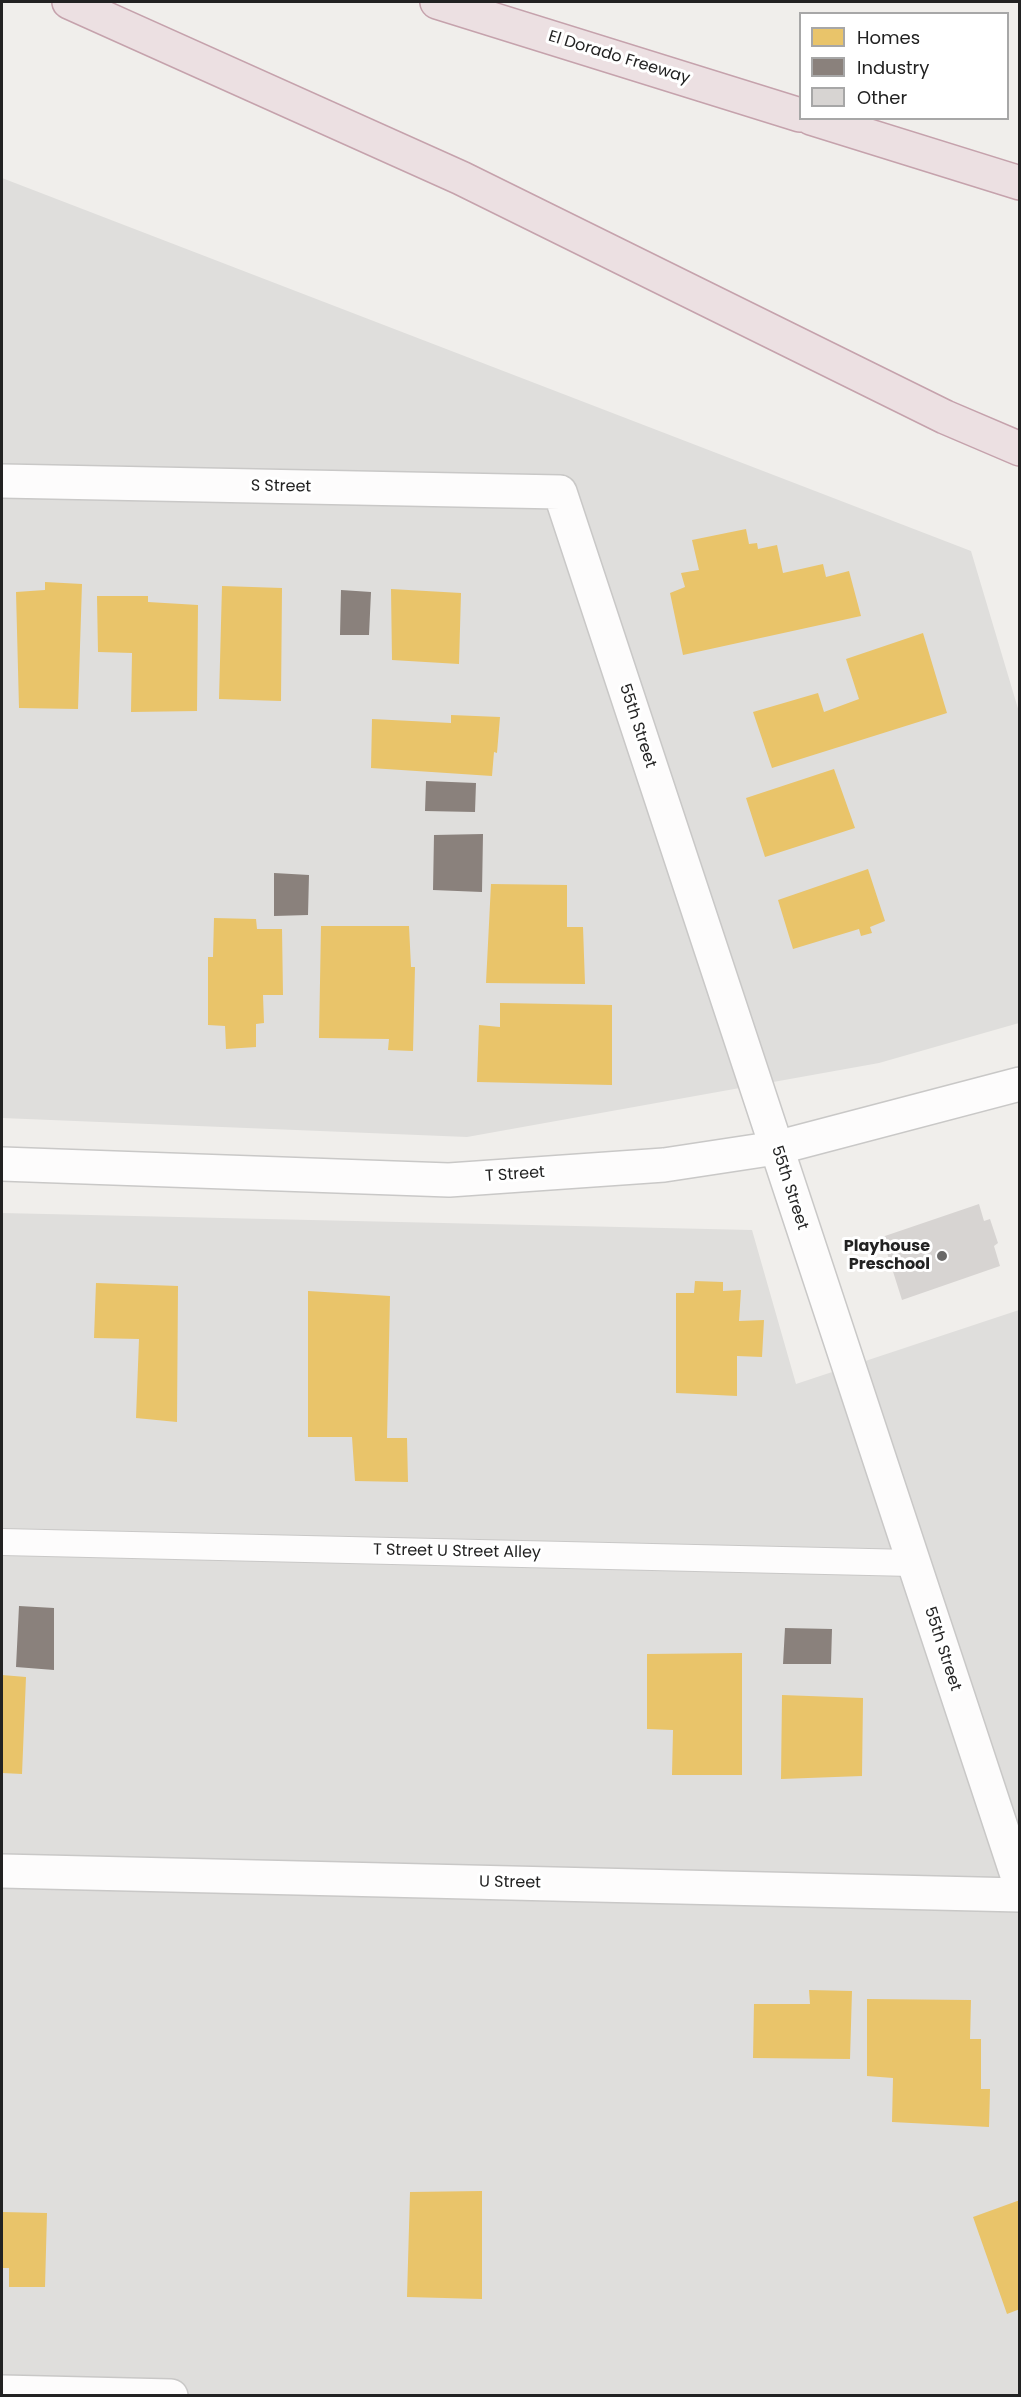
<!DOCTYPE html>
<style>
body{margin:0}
#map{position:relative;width:1021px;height:2397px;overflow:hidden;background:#f0eeeb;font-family:Poppins,sans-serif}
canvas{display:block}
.frame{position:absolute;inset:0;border:3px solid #222;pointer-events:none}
.legend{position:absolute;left:799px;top:12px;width:210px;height:108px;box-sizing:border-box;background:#fff;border:2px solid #a7a7a7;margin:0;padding:8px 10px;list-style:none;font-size:18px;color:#222}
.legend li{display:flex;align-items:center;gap:12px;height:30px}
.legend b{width:30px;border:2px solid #a7a7a7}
</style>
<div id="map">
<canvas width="1021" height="2397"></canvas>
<div class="frame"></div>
<ul class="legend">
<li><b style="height:16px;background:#e9c46a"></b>Homes</li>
<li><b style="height:16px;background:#8a817c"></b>Industry</li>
<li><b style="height:16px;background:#d7d4d2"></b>Other</li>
</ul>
</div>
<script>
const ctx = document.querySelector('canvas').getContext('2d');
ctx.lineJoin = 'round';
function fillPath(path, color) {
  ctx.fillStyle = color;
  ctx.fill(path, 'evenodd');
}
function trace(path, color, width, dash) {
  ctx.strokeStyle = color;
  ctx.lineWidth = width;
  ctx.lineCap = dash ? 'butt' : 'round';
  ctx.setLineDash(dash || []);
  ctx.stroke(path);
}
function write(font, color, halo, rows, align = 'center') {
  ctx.font = font + ' Poppins,sans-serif';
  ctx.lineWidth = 6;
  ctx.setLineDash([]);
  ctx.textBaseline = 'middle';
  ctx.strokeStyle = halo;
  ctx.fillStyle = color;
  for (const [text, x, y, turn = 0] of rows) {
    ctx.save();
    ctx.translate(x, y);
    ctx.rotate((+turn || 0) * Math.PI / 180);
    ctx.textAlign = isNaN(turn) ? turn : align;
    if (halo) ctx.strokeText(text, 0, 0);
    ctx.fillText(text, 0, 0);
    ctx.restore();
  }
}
fillPath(new Path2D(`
 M2,178L971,551L1019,712V1023L879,1063L467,1137L2,1118Z
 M2,1213L752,1230L796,1384L1019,1310V2395L2,2396Z`), '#dfdedc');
fillPath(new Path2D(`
 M746,529L749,544L757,543L758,549L777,545L783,573L823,564L826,577L849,571L861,616L683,655L670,593L685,587L681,573L699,570L692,540Z
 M45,582L82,584L78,709L19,708L16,592L45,590Z
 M222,586L282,588L281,701L219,699Z
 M391,589L461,593L459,664L392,660Z
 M97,596H148V602L198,605L197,711L131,712L132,653L98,652Z
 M923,633L947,713L772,768L753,712L818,693L824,712L859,699L846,659Z
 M451,715L500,717L497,753L494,752L492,776L371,768L372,719L451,723Z
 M834,769L855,828L765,857L746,798Z
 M868,869L885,921L870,927L872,933L861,936L859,929L793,949L778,900Z
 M491,884L567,885V927H583L585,984L486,983Z
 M214,918L256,919L257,929H282L283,995H263L264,1023L256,1024V1047L226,1049L225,1026L208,1025V957H213Z
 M321,926H409L411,967H415L413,1051L388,1050L389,1039L319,1038Z
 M500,1003L612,1005V1085L477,1082L479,1025L500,1027Z
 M695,1281L723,1282V1291L741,1290L739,1321L764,1320L762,1357L737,1356V1396L676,1393V1293H694Z
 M96,1283L178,1286L177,1422L136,1418L139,1339L94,1338Z
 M308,1291L390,1296L387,1438H407L408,1482L355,1481L352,1437H308Z
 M742,1653V1775H672L673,1730L647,1729V1654Z
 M2,1675L26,1677L22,1774L2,1773Z
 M782,1695L863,1698L862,1776L781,1779Z
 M809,1990L852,1991L850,2059L753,2058L754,2004H810Z
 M867,1999L971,2000L970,2039H981V2089H990L989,2127L892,2122L893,2078L867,2076Z
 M482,2191V2299L407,2297L410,2192Z
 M1020,2200V2309L1007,2314L973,2217Z
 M2,2212L47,2213L45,2287H9V2268H2Z`), '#e9c46a');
fillPath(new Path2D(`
 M341,590L371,592L369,635H340Z
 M426,781L476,783L475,812L425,811Z
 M483,834L482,892L433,890L434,835Z
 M274,873L309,875L308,915L274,916Z
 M19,1606L54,1608V1670L16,1667Z
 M785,1628L832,1629L831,1664H783Z`), '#8a817c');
fillPath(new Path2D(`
 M979,1204L984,1221L990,1219L998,1243L994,1246L1000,1266L902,1300L882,1237Z`), '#d7d4d2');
const service = new Path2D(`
 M2,1542L912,1563`);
const minor = new Path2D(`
 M2,481L560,492L1020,1884
 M2,1871L1020,1895
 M2,2392L171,2396`);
const tertiary = new Path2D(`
 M2,1164L449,1180L664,1165L776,1148L1020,1084`);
const motorway = new Path2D(`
 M69,2L461,178L945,417L1020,449
 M437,2L800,115
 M811,118L1020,183`);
trace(service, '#c9c8c7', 28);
trace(minor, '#c9c8c7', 36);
trace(tertiary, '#c9c8c7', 36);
trace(motorway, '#c5a2ac', 36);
trace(service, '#fdfcfc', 26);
trace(minor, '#fdfcfc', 33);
trace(tertiary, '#fdfcfc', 33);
trace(motorway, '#ece0e2', 33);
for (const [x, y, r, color] of [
 [942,1256,6,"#6a6968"]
]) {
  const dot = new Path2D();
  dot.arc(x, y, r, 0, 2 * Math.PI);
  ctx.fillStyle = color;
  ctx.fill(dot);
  trace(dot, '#fff', 2);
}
write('16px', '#222', '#fff', [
 ["El Dorado Freeway",619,58,17],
 ["S Street",281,487,1],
 ["55th Street",637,726,72],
 ["T Street",515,1175,-4],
 ["55th Street",789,1188,72],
 ["T Street U Street Alley",457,1552,1],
 ["55th Street",942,1649,72],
 ["U Street",510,1883,1]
]);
write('bold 16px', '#222', '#fff', [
 ["Playhouse",930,1247],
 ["Preschool",930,1265]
], 'right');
</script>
